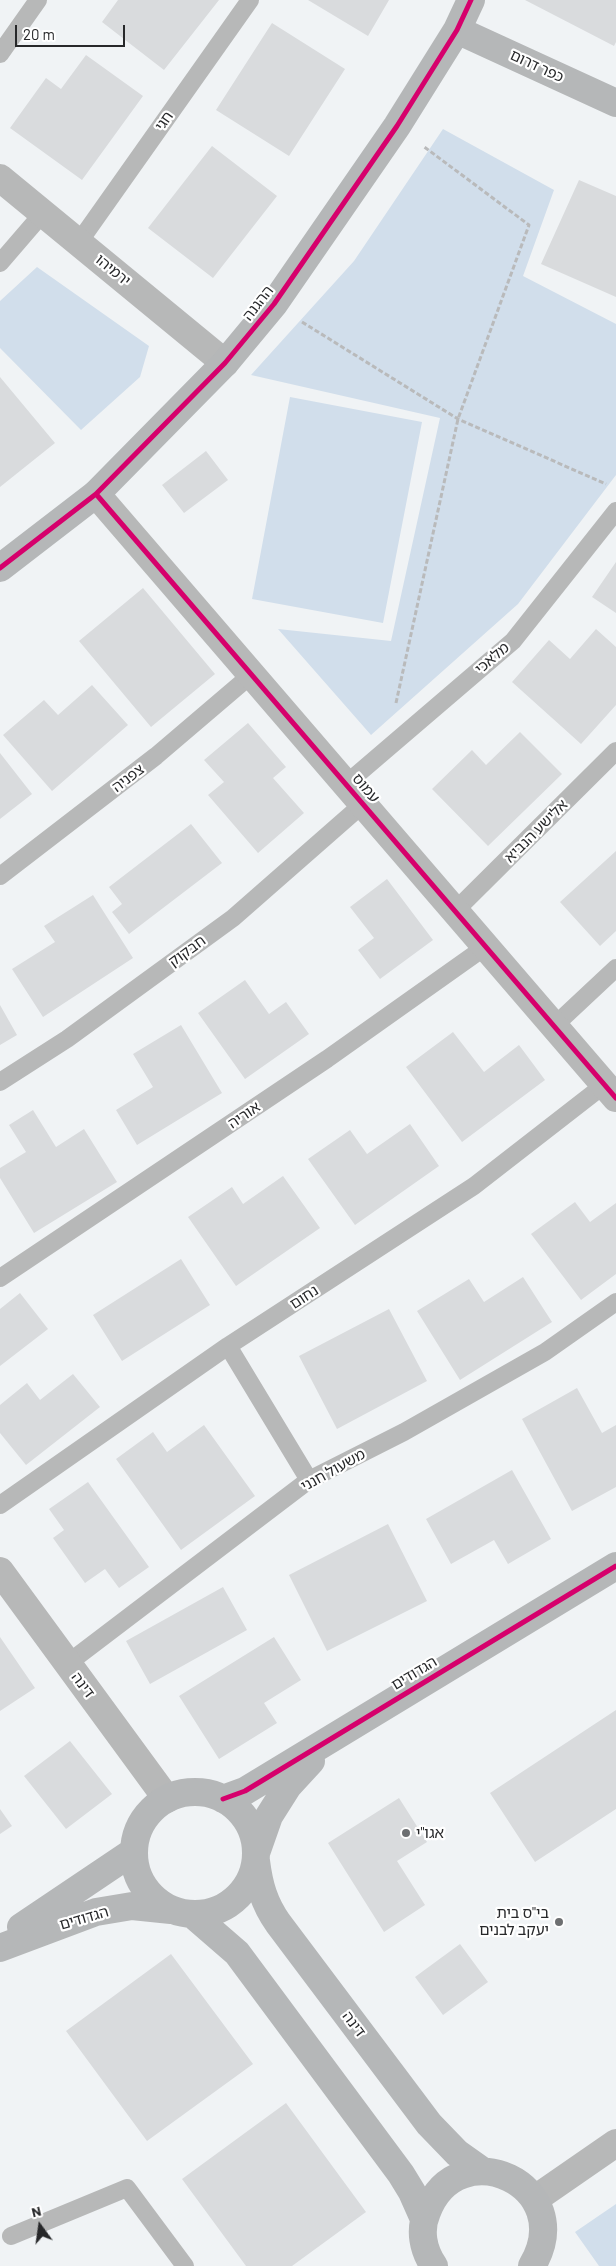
<!DOCTYPE html>
<meta charset="utf-8">
<style>
body{margin:0}
#map{position:relative;width:616px;height:2266px;overflow:hidden;background:#f0f3f5;font-family:Barlow,sans-serif}
canvas{display:block}
.north{position:absolute;left:15px;top:2201px;width:50px;height:50px;-webkit-text-stroke:4px #fff;paint-order:stroke;rotate:346deg;font-size:14px;font-weight:700;line-height:20px;text-align:center;color:#27282a}
.north::after{content:'';display:block;margin:auto;width:18px;height:22px;background:#27282a;clip-path:polygon(50% 0,100% 100%,50% 72%,0 100%)}
.scale{position:absolute;left:15px;top:25px;width:110px;height:22px;box-sizing:border-box;border:2px solid #27282a;border-top:0;padding-left:6px;font-size:15px;line-height:18px;white-space:nowrap;color:#27282a;-webkit-text-stroke:4px #fff;paint-order:stroke}
</style>
<div id="map">
<canvas width="616" height="2266"></canvas>
<div class="north">N</div>
<div class="scale">20 m</div>
</div>
<script>
const ctx = document.querySelector('canvas').getContext('2d');
ctx.lineJoin = 'round';
function fillPath(path, color) {
  ctx.fillStyle = color;
  ctx.fill(path, 'evenodd');
}
function trace(path, color, width, dash) {
  ctx.strokeStyle = color;
  ctx.lineWidth = width;
  ctx.lineCap = dash ? 'butt' : 'round';
  ctx.setLineDash(dash || []);
  ctx.stroke(path);
}
function write(font, color, halo, rows, align = 'center') {
  ctx.font = font + ' Barlow,"Noto Sans Hebrew",sans-serif';
  ctx.lineWidth = 4.5;
  ctx.setLineDash([]);
  ctx.textBaseline = 'middle';
  ctx.strokeStyle = halo;
  ctx.fillStyle = color;
  for (const [text, x, y, turn = 0] of rows) {
    ctx.save();
    ctx.translate(x, y);
    ctx.rotate((+turn || 0) * Math.PI / 180);
    ctx.textAlign = isNaN(turn) ? turn : align;
    if (halo) ctx.strokeText(text, 0, 0);
    ctx.fillText(text, 0, 0);
    ctx.restore();
  }
}
fillPath(new Path2D(`
 M443,129L554,190L523,276L616,324V475L518,604L371,735L278,629L391,641L440,418L251,375L354,261Z
 M37,267L149,346L140,377L81,430L0,348V301Z
 M290,397L422,422L383,623L252,599Z
 M616,2204V2266H599L575,2232Z`), '#d1deeb');
fillPath(new Path2D(`
 M118,0H219L164,70L102,22Z
 M308,0H389L368,36Z
 M525,0H616V42L614,46Z
 M272,23L345,69L289,156L216,110Z
 M86,55L143,96L82,180L10,128L46,78L61,89Z
 M212,146L277,196L213,278L148,228Z
 M579,180L616,196V297L541,264Z
 M0,377L55,443L0,487Z
 M206,451L228,480L184,513L162,485Z
 M616,562V613L592,597Z
 M143,588L215,674L151,727L79,641Z
 M596,629L616,647V705L581,744L512,682L549,640L570,659Z
 M92,685L128,725L52,791L3,735L44,700L58,715Z
 M248,723L286,767L273,778L304,813L258,853L208,795L224,782L204,760Z
 M520,732L562,774L488,846L432,789L472,750L486,765Z
 M0,753L32,794L0,819Z
 M191,824L222,863L129,934L112,912L122,904L109,887Z
 M616,851V931L600,946L560,902Z
 M387,879L433,940L380,979L358,950L374,938L350,907Z
 M93,895L133,958L43,1017L12,969L55,942L44,926Z
 M245,980L269,1014L286,1002L309,1034L245,1079L198,1013Z
 M0,1005L17,1035L0,1045Z
 M181,1025L222,1093L137,1145L116,1110L153,1087L133,1054Z
 M453,1032L484,1072L519,1045L545,1080L462,1142L406,1067Z
 M33,1110L56,1147L84,1129L117,1182L34,1233L0,1178V1168L26,1152L9,1125Z
 M410,1124L439,1166L355,1225L308,1159L350,1130L367,1154Z
 M283,1176L320,1228L236,1286L188,1217L232,1187L243,1204Z
 M575,1202L590,1222L616,1203V1274L581,1300L531,1234Z
 M181,1259L210,1305L122,1361L93,1315Z
 M523,1277L552,1322L460,1380L417,1311L469,1279L484,1302Z
 M20,1293L48,1329L0,1366V1309Z
 M389,1309L427,1381L337,1429L299,1356Z
 M73,1374L100,1407L26,1465L0,1433V1405L27,1383L40,1400Z
 M577,1388L602,1433L616,1425V1487L572,1511L522,1419Z
 M204,1425L255,1496L181,1550L116,1459L153,1432L167,1452Z
 M512,1470L551,1539L508,1564L494,1540L451,1564L426,1519Z
 M88,1482L149,1567L119,1588L105,1569L85,1583L53,1538L64,1530L49,1509Z
 M388,1524L427,1601L327,1651L289,1575Z
 M223,1587L247,1630L150,1684L126,1641Z
 M0,1637L35,1688L0,1711Z
 M274,1637L301,1680L264,1703L277,1723L219,1759L179,1696Z
 M616,1710V1809L535,1862L490,1793Z
 M70,1741L112,1794L66,1829L24,1776Z
 M399,1798L427,1842L397,1861L425,1905L384,1932L328,1843Z
 M0,1809L12,1826L0,1834Z
 M460,1944L488,1982L443,2015L415,1977Z
 M171,1954L253,2064L147,2141L66,2031Z
 M286,2103L366,2212L292,2266H246L182,2179Z`), '#d9dbdd');
trace(new Path2D(`
 M302,322L458,419L606,484
 M396,703L458,419L529,225L423,146`), '#b9babb', 3, [5, 2.5]);
trace(new Path2D(`
 M0,54L38,0
 M79,242L250,0
 M0,263L43,213
 M346,784L513,641L616,511
 M0,876L156,756L251,675
 M455,911L616,751
 M554,1026L616,968
 M0,1082L67,1039L233,918L363,804
 M0,1278L327,1059L485,947
 M228,1346L309,1480
 M0,1505L228,1346L474,1186L604,1085
 M67,1664L309,1480L404,1432L545,1352L616,1302
 M11,2236L127,2188L185,2266`), '#b7b8b8', 18);
trace(new Path2D(`
 M0,178L225,363
 M96,494L616,1098
 M0,1571L167,1799
 M535,2199L616,2143`), '#b7b8b8', 28);
trace(new Path2D(`
 M457,30L616,103
 M0,568L96,494L225,363L274,304L397,126L457,30L471,0
 M134 1853a61 61 0 1 1 122 0a61 61 0 1 1-122 0Z
 M223,1799L245,1791L616,1566
 M256,1853L269,1816L288,1786L311,1761
 M256,1861C259,1885 264,1903 278,1923L429,2124L457,2153L481,2170
 M192,1914L237,1953L401,2174L412,2192L424,2219
 M21,1927L134,1851
 M0,1948L96,1912L132,1906L171,1910
 M434,2266C423,2250 419,2230 427,2212C458,2130 580,2185 532,2266`), '#b5b7b8', 28);
trace(new Path2D(`
 M96,494L616,1098
 M0,568L96,494L225,363L274,304L397,126L457,30L471,0
 M223,1799L245,1791L616,1566`), '#d6006c', 5);
for (const [x, y, r, color] of [
 [406,1833,5,"#6d6f71"],
 [559,1922,5,"#6d6f71"]
]) {
  const dot = new Path2D();
  dot.arc(x, y, r, 0, 2 * Math.PI);
  ctx.fillStyle = color;
  ctx.fill(dot);
  trace(dot, '#fff', 2);
}
write('15px', '#27282a', '#fff', [
 ["כפר דרום",537,66,25],
 ["חגי",164,121,-55],
 ["ירמיהו",113,270,39],
 ["ההגנה",258,303,-52],
 ["מלאכי",492,658,-41],
 ["צפניה",128,778,-37],
 ["עמוס",366,788,50],
 ["אלישע הנביא",536,831,-45],
 ["חבקוק",187,951,-36],
 ["אוריה",244,1115,-34],
 ["נחום",304,1297,-33],
 ["משעול חנני",333,1470,-29],
 ["הגדודים",414,1673,-31],
 ["דינה",83,1685,53],
 ["הגדודים",84,1918,-16],
 ["דינה",354,2024,53]
]);
write('15px', '#27282a', '#fff', [
 ["אגו\"י",416,1833],
 ["בי\"ס בית",549,1913,"right"],
 ["יעקב לבנים",549,1930,"right"]
], 'left');
</script>
